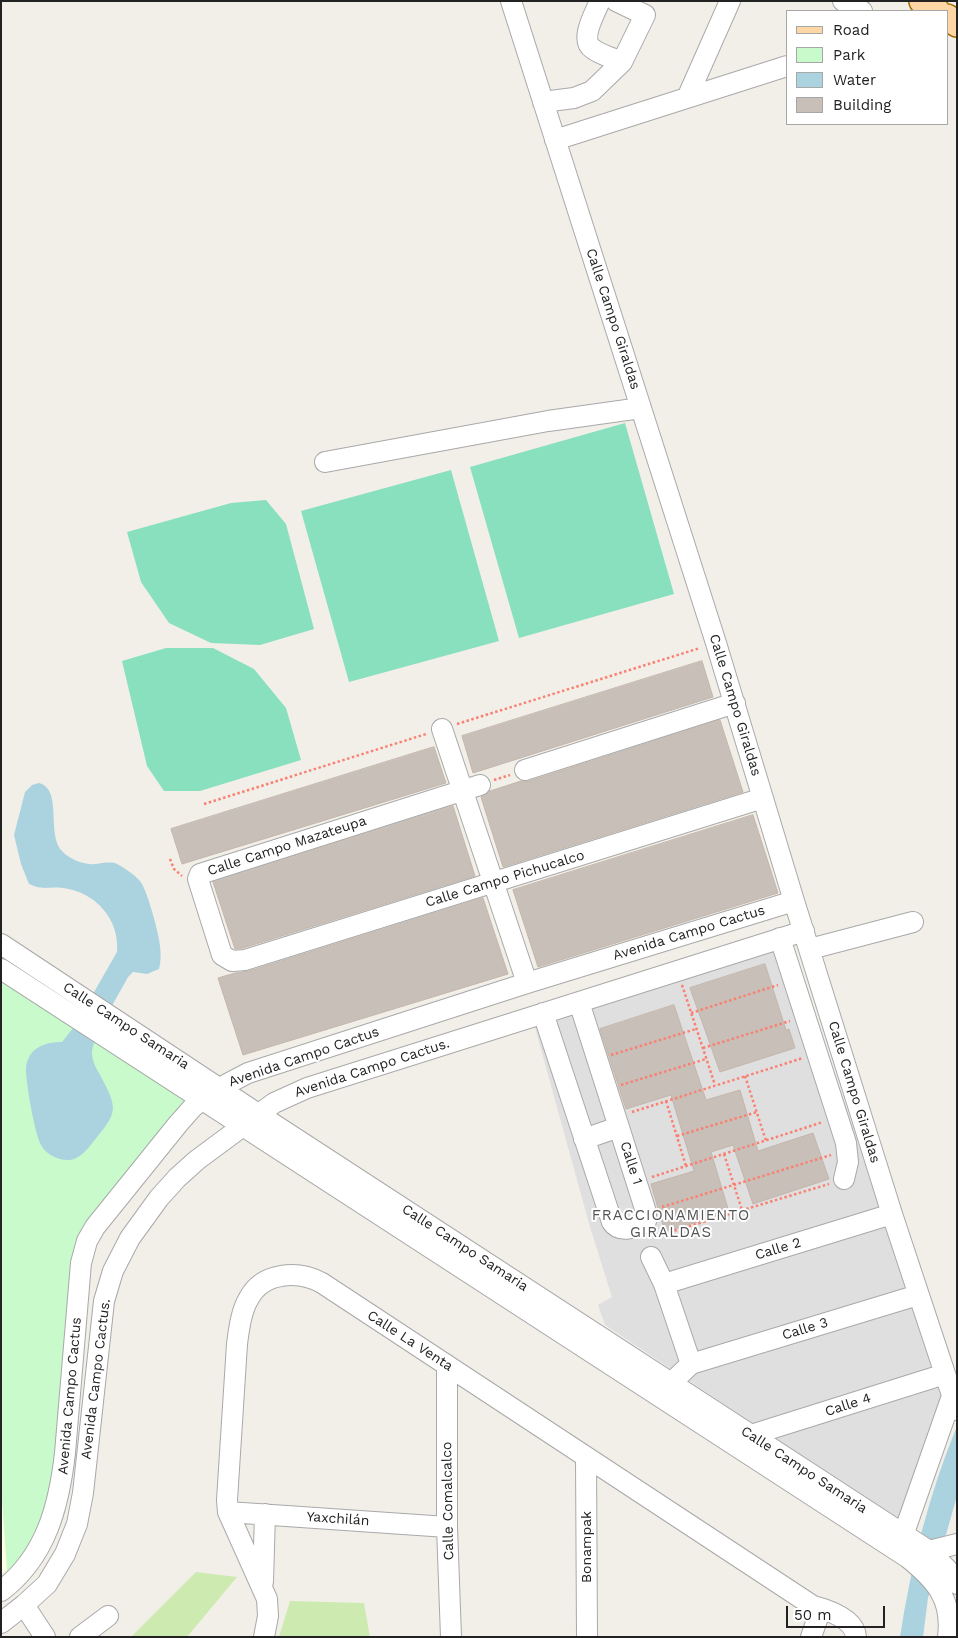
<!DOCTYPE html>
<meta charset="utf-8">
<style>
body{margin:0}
#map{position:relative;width:958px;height:1638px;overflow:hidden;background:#f2efe9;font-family:"Work Sans",sans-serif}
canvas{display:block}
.frame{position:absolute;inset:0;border:2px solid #222;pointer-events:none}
.legend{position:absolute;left:786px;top:10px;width:162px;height:115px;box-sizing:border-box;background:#fff;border:1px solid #a7a7a7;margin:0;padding:6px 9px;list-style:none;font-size:15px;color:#222}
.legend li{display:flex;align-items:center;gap:10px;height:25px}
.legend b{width:25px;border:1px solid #a7a7a7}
.scale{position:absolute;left:786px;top:1606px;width:99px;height:22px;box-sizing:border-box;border:2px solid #222;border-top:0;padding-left:6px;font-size:15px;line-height:18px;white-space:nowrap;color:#222;-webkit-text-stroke:4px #fff;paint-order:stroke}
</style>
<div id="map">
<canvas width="958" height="1638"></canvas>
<div class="frame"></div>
<ul class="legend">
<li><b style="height:6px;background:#fcd6a4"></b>Road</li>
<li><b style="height:14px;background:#c8facc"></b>Park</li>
<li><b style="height:14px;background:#aad3df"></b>Water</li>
<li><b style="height:14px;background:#c7bfb8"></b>Building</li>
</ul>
<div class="scale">50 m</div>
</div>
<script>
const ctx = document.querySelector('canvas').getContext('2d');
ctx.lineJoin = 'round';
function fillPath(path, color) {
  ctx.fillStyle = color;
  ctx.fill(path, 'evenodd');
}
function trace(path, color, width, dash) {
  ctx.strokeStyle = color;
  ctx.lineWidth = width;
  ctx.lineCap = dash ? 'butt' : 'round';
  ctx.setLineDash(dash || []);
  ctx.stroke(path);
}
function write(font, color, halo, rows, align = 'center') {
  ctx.font = font + ' "Work Sans",sans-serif';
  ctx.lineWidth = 4;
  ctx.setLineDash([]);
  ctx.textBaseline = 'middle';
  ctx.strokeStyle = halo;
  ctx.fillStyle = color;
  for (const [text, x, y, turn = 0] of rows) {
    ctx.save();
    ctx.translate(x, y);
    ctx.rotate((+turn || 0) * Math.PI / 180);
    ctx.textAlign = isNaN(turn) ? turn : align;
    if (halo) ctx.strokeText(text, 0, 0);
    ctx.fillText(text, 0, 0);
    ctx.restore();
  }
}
fillPath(new Path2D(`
 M792,945L943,1398L901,1522L605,1325L598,1305L612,1297L590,1227L534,1024Z`), '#e0dfdf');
fillPath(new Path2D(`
 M1,1436L13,1565L1,1574Z`), '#ffffe5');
fillPath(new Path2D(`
 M196,1572L237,1577L187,1637H131Z
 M290,1601L364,1603L370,1637H279Z`), '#cdebb0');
fillPath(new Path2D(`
 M1,969L202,1099L95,1227L59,1494L8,1586L1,1484Z`), '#c8facc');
fillPath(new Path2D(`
 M625,423L674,594L519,638L470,467Z
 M451,470L499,641L349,682L301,511Z
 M266,500L286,524L314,629L260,645L211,643L169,623L141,582L127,532L231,503Z
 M166,648H213L254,669L286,708L301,760L200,791H164L147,766L122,661Z`), '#88e0be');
fillPath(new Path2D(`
 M39,783C63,789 46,834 62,851C70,860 85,865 96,864C102,863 109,862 115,863C122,866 135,875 140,881C147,889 159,934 160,946C161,954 161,961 159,969L147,974L133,972L128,977C120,992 93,1037 92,1052C92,1060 95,1066 99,1073C118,1109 119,1111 93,1142C86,1151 78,1161 66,1160C56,1159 46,1154 41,1145C35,1135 25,1079 26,1067C29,1048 44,1042 62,1042L74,1027L117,952C120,919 95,892 63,888C48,886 45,891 29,884L21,864L14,835L25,792L32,785Z
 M957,1426V1496L928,1598L923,1637H900C911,1565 929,1494 957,1426Z`), '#aad3df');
const building = new Path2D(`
 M702,661L713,697L473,773L462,736Z
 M720,720L743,792L503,867L481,797L490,791L521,781H529Z
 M434,747L446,783L182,864L171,829Z
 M453,806L475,876L243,948L235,949L213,882Z
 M753,815L778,893L538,967L513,890Z
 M483,898L508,974L243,1055L218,978L235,973L249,971Z
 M765,964L786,1030L789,1029L795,1048L720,1072L690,988Z
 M674,1005L706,1100L740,1090L758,1151L813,1133L829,1179L753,1204L733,1145L711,1152L729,1212L665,1232L651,1184L694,1171L671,1095L626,1109L600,1029Z`);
fillPath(building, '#c7bfb8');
trace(building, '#c4b6ab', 1);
const minor = new Path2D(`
 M511,1L716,643L794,901L892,1214L957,1410
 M600,1C595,13 579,40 593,49C601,55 613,58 622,62
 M843,1L862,11
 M687,98L730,1
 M543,102L574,98L592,91L622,62L645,15L616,1
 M555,140L787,66
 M325,462L548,421L641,408
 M442,729L527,983
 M525,770L735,703
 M480,785L200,874L198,879L222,955L232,961L245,960L763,798
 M780,938L846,1143L848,1162L844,1179
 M1,944L258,1114L929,1551L947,1569L957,1584
 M810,949L913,922
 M1,969L907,1557C935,1579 953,1599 948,1637
 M543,1013L612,1222C619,1233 637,1229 646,1221V1212L579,1002
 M584,1139L619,1127
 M651,1257L664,1284L691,1364
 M664,1284L892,1214
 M447,1365V1527L451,1637
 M664,1393L671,1383L691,1364L918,1295
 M751,1435L945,1374
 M586,1457L587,1637
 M228,1512L447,1527
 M899,1547L952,1396
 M929,1551L957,1544
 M263,1582L265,1514
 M1,1591C46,1557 59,1506 65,1453L81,1263L87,1241L95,1227L178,1124L193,1107L210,1093L248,1073L527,983L794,901
 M24,1605L45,1637
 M1,1623L24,1605L47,1584L65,1554L77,1524L83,1493L104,1301L113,1271L130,1238L159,1198L177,1178L197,1160L274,1103L307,1088L804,931
 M80,1637L108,1616
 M264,1637L268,1616L267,1599L228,1512L227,1500L237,1344C239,1329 241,1311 249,1298C263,1272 298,1270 322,1283L813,1606C828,1610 855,1619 856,1637
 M811,1637L818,1617L813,1606`);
const major = new Path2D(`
 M922,1L937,11
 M947,17L957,24`);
trace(minor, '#a9a9a9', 22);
trace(major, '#a06b00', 28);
trace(new Path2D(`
 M457,724L700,648
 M494,780L510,775
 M204,804L426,734
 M170,859L174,869L182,876
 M682,985L715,1085
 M691,1013L778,985
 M703,1048L790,1021
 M611,1055L696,1029
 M745,1076L766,1141
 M621,1085L706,1059
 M666,1101L686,1166
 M632,1112L803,1058
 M677,1136L757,1112
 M724,1154L742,1210
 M652,1177L823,1122
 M662,1207L831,1155
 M655,1235H660L829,1184`), '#fa8072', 2.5, [2.5, 2.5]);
trace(minor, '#fff', 20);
trace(major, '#fcd6a4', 25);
write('14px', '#222', '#fff', [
 ["Calle Campo Giraldas",613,319,72],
 ["Calle Campo Giraldas",735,705,73],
 ["Calle Campo Mazateupa",287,846,-18],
 ["Calle Campo Pichucalco",505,879,-17],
 ["Avenida Campo Cactus",689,933,-17],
 ["Calle Campo Samaria",126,1026,33],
 ["Avenida Campo Cactus",304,1057,-19],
 ["Avenida Campo Cactus.",372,1068,-18],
 ["Calle Campo Giraldas",854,1092,73],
 ["Calle 1",631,1163,72],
 ["Calle Campo Samaria",465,1248,33],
 ["Calle 2",778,1249,-17],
 ["Calle 3",805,1329,-17],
 ["Calle La Venta",410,1341,33],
 ["Avenida Campo Cactus.",96,1379,-83],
 ["Avenida Campo Cactus",70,1396,-85],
 ["Calle 4",848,1405,-18],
 ["Calle Campo Samaria",804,1470,33],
 ["Calle Comalcalco",448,1501,-91],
 ["Yaxchilán",338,1519,4],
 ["Bonampak",587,1547,-90]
]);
ctx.letterSpacing = '1px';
write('15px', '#555', '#fff', [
 ["FRACCIONAMIENTO",671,1216],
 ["GIRALDAS",671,1233]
]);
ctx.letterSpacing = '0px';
</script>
